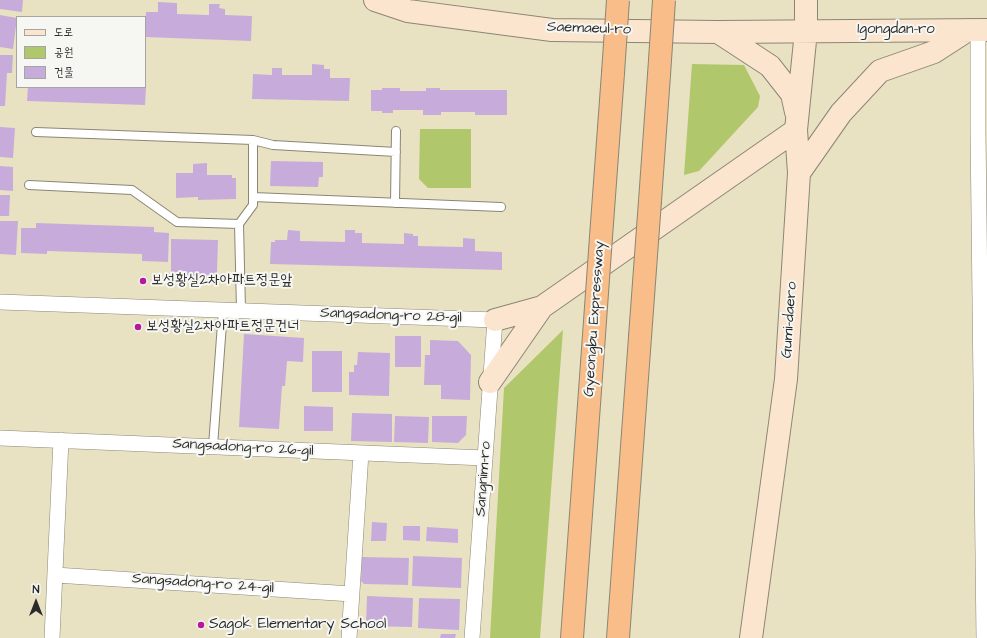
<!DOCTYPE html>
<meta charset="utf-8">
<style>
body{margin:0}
#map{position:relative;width:987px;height:638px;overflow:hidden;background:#e8e2c2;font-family:"Architects Daughter","Poor Story",sans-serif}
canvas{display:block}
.legend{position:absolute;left:16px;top:16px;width:130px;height:72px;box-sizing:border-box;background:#f6f6f2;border:1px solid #a5a5a2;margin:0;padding:5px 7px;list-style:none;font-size:12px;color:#2b2b2b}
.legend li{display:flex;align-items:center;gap:8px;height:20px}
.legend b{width:20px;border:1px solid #a5a5a2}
.north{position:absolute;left:16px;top:582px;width:40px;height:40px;-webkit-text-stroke:3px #f6f6f2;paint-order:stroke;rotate:0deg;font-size:11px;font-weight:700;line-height:16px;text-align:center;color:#2b2b2b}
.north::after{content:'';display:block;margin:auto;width:14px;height:18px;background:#2b2b2b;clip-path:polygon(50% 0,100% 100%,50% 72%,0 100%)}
</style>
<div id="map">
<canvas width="987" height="638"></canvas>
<ul class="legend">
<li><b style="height:5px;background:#fce5cf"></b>도로</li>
<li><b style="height:11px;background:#b1c76b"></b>공원</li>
<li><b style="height:11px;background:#c7acdb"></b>건물</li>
</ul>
<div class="north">N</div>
</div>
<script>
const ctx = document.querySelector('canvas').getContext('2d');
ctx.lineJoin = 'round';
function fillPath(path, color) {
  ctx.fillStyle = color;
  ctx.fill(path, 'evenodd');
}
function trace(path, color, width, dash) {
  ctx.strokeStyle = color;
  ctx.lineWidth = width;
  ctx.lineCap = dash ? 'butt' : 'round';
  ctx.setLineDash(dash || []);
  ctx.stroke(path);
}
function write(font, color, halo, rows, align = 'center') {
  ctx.font = font + ' "Architects Daughter","Poor Story",sans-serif';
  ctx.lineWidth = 4;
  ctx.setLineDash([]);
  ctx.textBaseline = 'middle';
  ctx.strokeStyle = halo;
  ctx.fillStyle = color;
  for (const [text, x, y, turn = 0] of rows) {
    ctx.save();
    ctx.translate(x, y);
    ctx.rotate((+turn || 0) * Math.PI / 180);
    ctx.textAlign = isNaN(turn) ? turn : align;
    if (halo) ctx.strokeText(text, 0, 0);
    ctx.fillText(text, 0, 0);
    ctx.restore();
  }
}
fillPath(new Path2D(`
 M692,64L744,65L760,96L758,107L699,171L684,175Z
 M420,129H471V188H428L419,179Z
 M563,330L540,638H490L504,388Z`), '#b1c76b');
fillPath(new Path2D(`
 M0,0H23L22,12L0,9Z
 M158,2L177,3V14L209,15V4H220L219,8L225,9V15L252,16L251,41L145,37L146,12H158Z
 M0,15L17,18L13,49L0,47Z
 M0,55H13L12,73H7L5,106H0Z
 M312,64L324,65V69H330V78H350L349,101L252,99L253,74L272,75V68H282V75H312Z
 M28,87H146L145,105L27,101Z
 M382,88H400V91H426V88H440V90H507V115H475V112H441V115H423V110H393V113H382V111H371V90H382Z
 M0,127L15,128L13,158L0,157Z
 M271,161L323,162V177H319L318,187L270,186Z
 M207,163V175H232V178H236V199L198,200V197L176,198V173H193V164Z
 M0,166L13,167V191L0,190Z
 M0,195H10L9,216H0Z
 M0,221H18L16,255L0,254Z
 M36,223L154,227V232L169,233L168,262L142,261V254L47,251V254L21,253V228H36Z
 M288,230L300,231V241L345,242V230H355V233H362V243L404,244V233L413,234V236H418V246L463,247V238L475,239V251L502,252V270L270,264L271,242H275V240H287Z
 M171,239L218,240L217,273L211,279L171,278Z
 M244,334L304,338L303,362L287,361L285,386H282L279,429L239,427Z
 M395,336H421V367H395Z
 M430,340L458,341L471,355L470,400L441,399V385H424L425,355H430Z
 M312,351H342V392H312Z
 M358,352L390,353L389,396L349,395V372H354V365H357Z
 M304,406L333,407V431H304Z
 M352,413L392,414V442L351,441Z
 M395,416L429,417L428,443L394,442Z
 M432,416H467L466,435L458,443L432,442Z
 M372,522L387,523L386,541H371Z
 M403,526H420V541L403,540Z
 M427,527L458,529V543L426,541Z
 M413,556L462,558L461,588L412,586Z
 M362,557L409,558L408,585L364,584L361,581Z
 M367,596L413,598L412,627L366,626Z
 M419,598L460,599L459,630L418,628Z
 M441,634H456L455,638H440Z`), '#c7acdb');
const lane = new Path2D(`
 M36,132L253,140L273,145L396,152
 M29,185L132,190L177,222L239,224
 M253,197L501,207
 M395,203L396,131
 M241,310L239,224L253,205V140
 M213,446L223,310`);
const street = new Path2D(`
 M978,30V131L984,638
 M0,302L495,320L472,638
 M0,438L485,458
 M55,575L352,594
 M52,638L61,440
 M349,638L361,453`);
const secondary = new Path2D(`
 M375,0L408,11L552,30L718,32L987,30
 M718,32L770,66L792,94L796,112
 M799,173L841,113L880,71L934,52L968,30
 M495,320L542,307L796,130
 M490,382L542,307
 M751,638L786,379L799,173L796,130L806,31V0`);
const highway = new Path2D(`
 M650,201L659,75
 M601,237L613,73
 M572,638L592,363
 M618,638L640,337`);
trace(lane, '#8a8676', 10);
trace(street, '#8a8676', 16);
trace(secondary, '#8a8676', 24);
trace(highway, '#8a8676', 24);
trace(lane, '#fff', 8);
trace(street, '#fff', 15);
trace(secondary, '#fce5cf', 22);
trace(highway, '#f8bd88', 22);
const highwayBridge = new Path2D(`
 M613,73L618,0
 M659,75L664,0
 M640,337L650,201
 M592,363L601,237`);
trace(highwayBridge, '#8a8676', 24, []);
trace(highwayBridge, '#f8bd88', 22);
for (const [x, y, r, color] of [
 [143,281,4,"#b5179e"],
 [138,327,4,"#b5179e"],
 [201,625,4,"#b5179e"]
]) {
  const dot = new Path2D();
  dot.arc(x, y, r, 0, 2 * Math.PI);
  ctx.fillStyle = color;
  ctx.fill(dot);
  trace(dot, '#f6f6f2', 1.5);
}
write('15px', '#2b2b2b', '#f6f6f2', [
 ["Saemaeul-ro",589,29,2],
 ["1gongdan-ro",896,30],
 ["Sangsadong-ro 28-gil",391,316,2],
 ["Gyeongbu Expressway",595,319,-86],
 ["Gumi-daero",790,320,-86],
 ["Sangsadong-ro 26-gil",243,448,3],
 ["Sangnim-ro",484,479,-86],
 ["Sangsadong-ro 24-gil",203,584,4]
]);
write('15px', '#2b2b2b', '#f6f6f2', [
 ["보성황실2차아파트정문앞",151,281],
 ["보성황실2차아파트정문건너",146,327],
 ["Sagok Elementary School",209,625]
], 'left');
</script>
